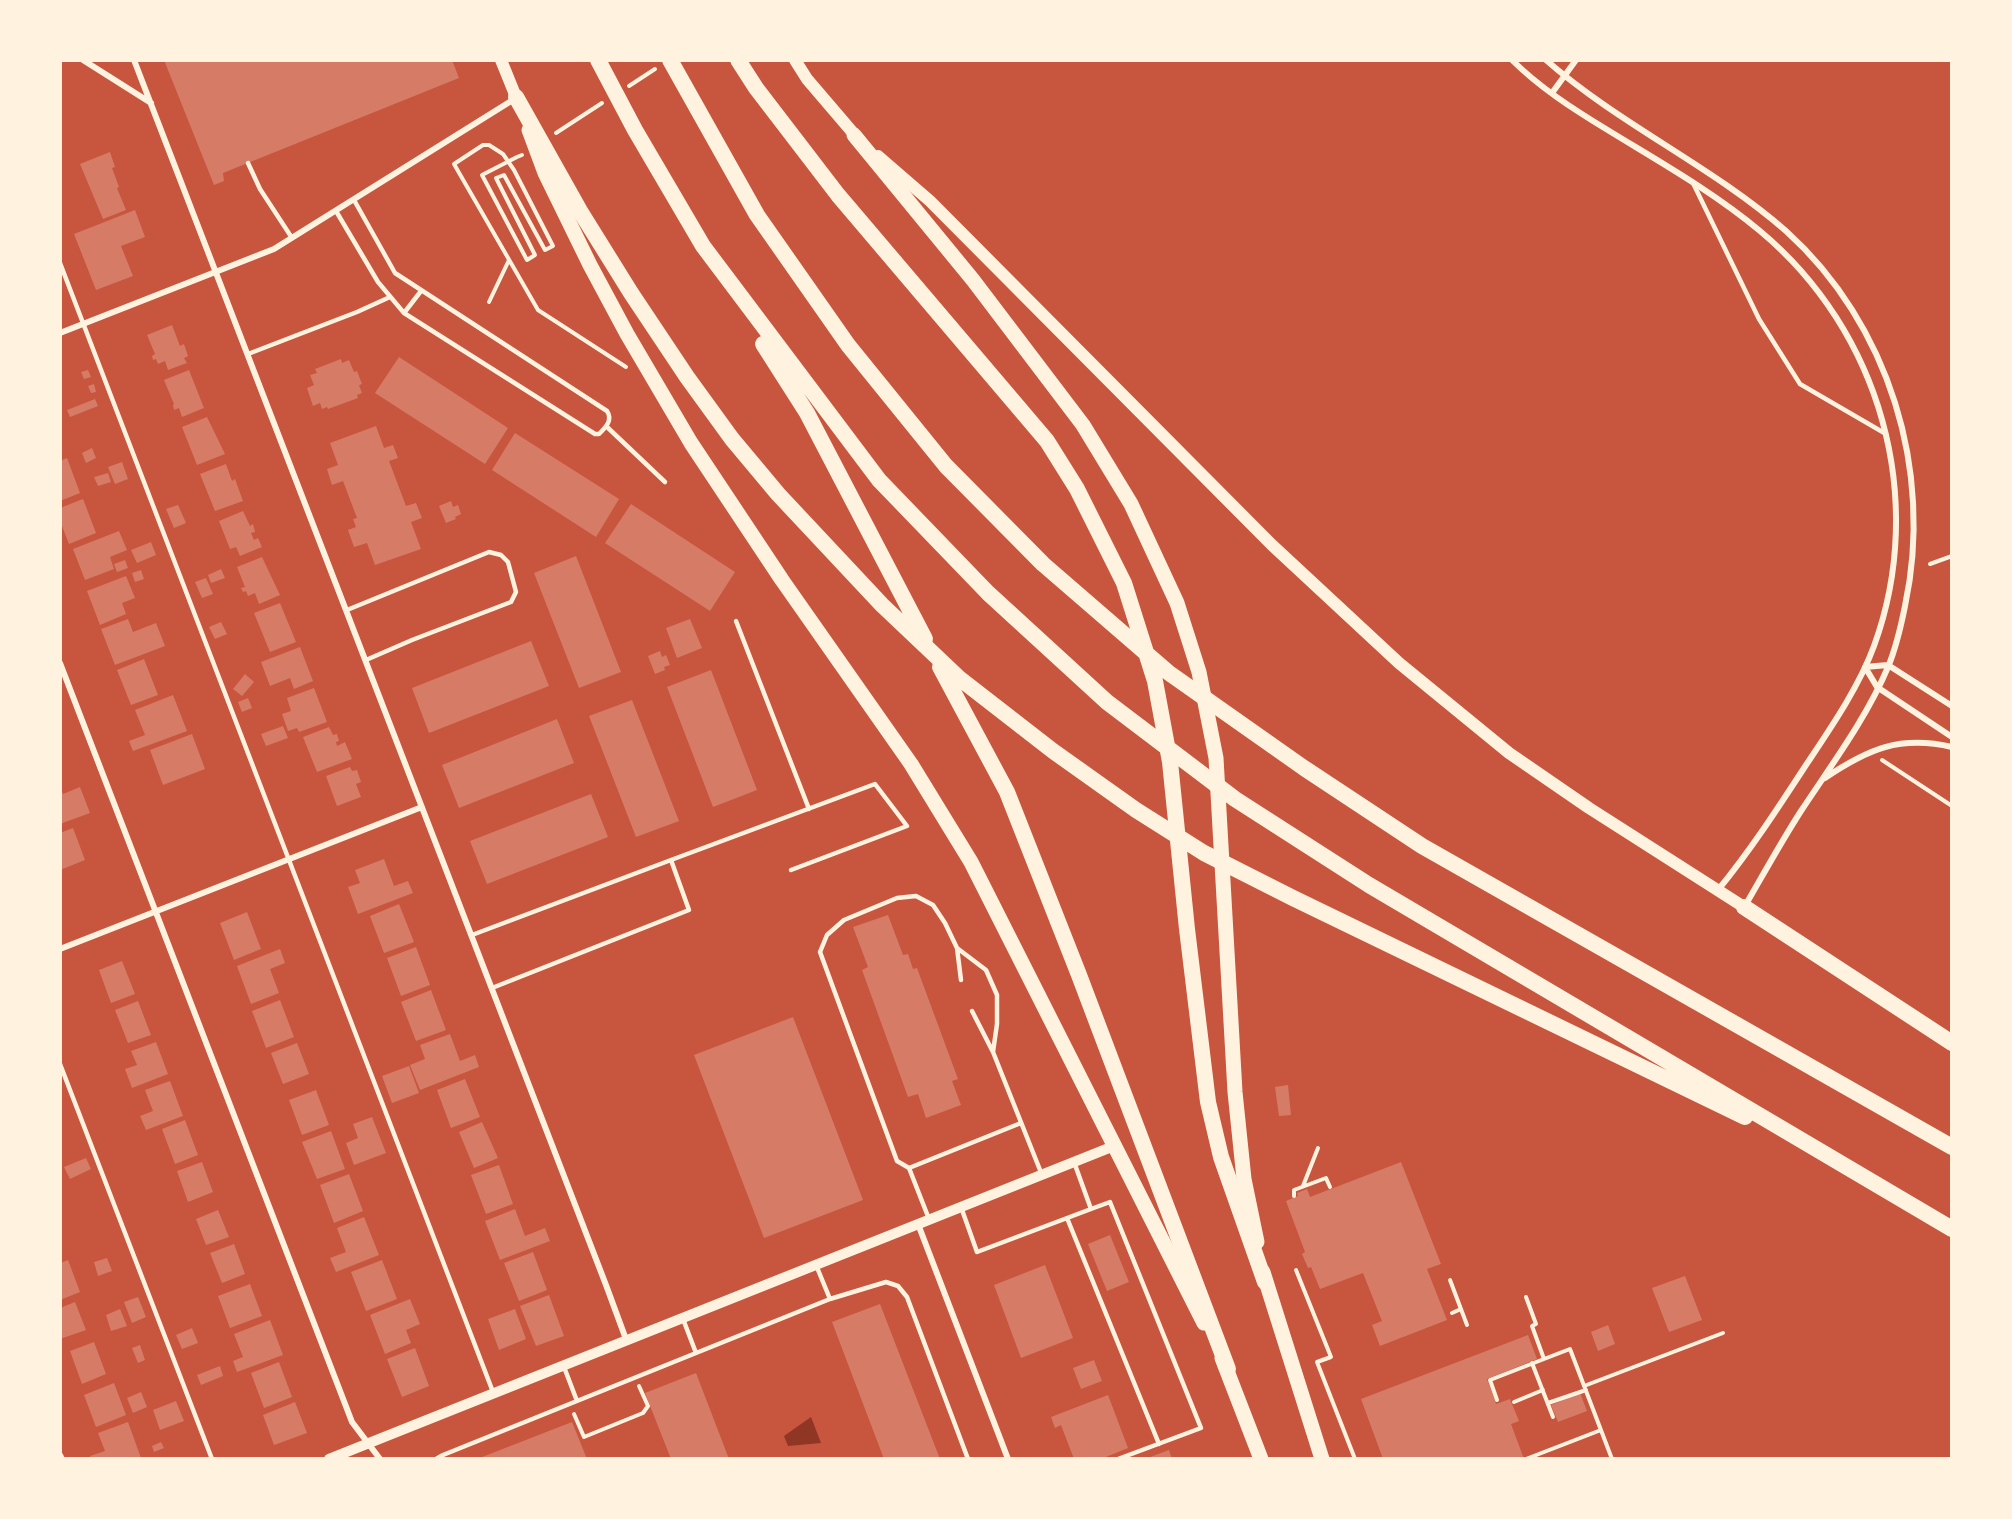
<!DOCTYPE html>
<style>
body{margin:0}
#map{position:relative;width:2012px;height:1519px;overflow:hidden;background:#c8553d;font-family:"Varela Round",sans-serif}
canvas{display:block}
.frame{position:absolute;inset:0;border:62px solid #fff3e0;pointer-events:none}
</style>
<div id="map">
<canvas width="2012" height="1519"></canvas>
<div class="frame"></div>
</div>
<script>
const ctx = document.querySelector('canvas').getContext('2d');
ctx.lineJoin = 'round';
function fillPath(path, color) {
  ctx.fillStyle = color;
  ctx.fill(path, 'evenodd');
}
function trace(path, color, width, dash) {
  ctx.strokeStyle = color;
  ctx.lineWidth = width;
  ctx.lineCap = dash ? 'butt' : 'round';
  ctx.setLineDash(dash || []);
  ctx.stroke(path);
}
fillPath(new Path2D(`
 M811,1417L821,1443L788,1446L784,1436Z`), '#8f3625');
fillPath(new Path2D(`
 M164,60H452L459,78L223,173L224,181L214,185Z
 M110,152L115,167L112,168L119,187L117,188L126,210L103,219L80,164Z
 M135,210L145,237L121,246L133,276L96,290L74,234Z
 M172,325L180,346L184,344L188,356L184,358L187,363L168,370L165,361L158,364L156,359L153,360L152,356L155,354L147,335Z
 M399,357L508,428L485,464L375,393Z
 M341,359L342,363L349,360L354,372L357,371L362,384L359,385L362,393L357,395L358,398L328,409L327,407L322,409L320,403L313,406L307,388L314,385L310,375L317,373L315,369Z
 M88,370L91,377L84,379L81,372Z
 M189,370L204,408L182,417L179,408L174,410L173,405L174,404L164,380Z
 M94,384L96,392L91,393L88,386Z
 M95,399L98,406L70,417L67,410Z
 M207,417L225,454L197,465L182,427Z
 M376,426L384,448L393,445L398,458L389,461L406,506L416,503L422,518L411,522L421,549L375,565L367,543L354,547L348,530L356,527L353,519L357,518L343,481L332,485L327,469L338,465L330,443Z
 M515,433L619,499L596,537L492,470Z
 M92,448L96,458L86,463L82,453Z
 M67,458L80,493L60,501V461Z
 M122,462L128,479L115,484L108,467Z
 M226,464L232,481L235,479L243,501L215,511L200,474Z
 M108,473L111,482L98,486L94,477Z
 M83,499L96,533L69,544L60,521V508Z
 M451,501L453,507L458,505L461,514L455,517L456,519L446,523L439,506Z
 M631,504L735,572L710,611L605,543Z
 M178,505L186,523L174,528L166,509Z
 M243,511L250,526L253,524L255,532L251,533L254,540L258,538L262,547L240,556L236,547L230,549L219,521Z
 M119,531L127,550L110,557L114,569L85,580L73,549Z
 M151,542L156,555L137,563L131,550Z
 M576,556L621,672L579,688L534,573Z
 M262,557L280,595L259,604L255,593L248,596L246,591L243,592L241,588L245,587L237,567Z
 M125,560L128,568L117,572L114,564Z
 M221,569L225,578L211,583L208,575Z
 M141,570L144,579L135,582L132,573Z
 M126,576L135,598L122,603L126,614L100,625L87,591Z
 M206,578L213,594L202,598L195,582Z
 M280,603L296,642L270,652L254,613Z
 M128,619L133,632L156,623L165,646L115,665L101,629Z
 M690,619L702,648L677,658L666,628Z
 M221,622L227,634L215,639L209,627Z
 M531,641L549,686L429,733L412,688Z
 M300,647L313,681L294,689L290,678L270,686L261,662Z
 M660,651L662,657L666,655L670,665L664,667L665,670L655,674L648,656Z
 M144,659L158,695L131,705L117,670Z
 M711,670L757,790L713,807L667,687Z
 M245,674L254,682L242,696L233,689Z
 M314,688L327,722L299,732L297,728L288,731L282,714L291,711L287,698Z
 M173,695L187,731L133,751L129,741L145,735L135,710Z
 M248,698L252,708L242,712L238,702Z
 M632,700L679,821L636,837L589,716Z
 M557,719L574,763L459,808L442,765Z
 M283,726L288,738L266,746L261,734Z
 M329,727L333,735L337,734L339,741L336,742L337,746L345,742L352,759L317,772L303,737Z
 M192,734L205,769L163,785L150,750Z
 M350,767L352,771L357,770L361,782L356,784L361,797L337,806L326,776Z
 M60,785L63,794L80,787L90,813L60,824Z
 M591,794L608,837L487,884L470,841Z
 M73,828L85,860L60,870V833Z
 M384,859L394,886L408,881L413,893L358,914L348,887L360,883L355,870Z
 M399,904L414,942L384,953L370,916Z
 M247,912L261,949L234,960L220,923Z
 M888,915L903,955L908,954L913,969L917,968L958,1079L952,1081L961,1105L926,1118L918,1094L908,1097L862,970L868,967L853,927Z
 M416,947L430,985L401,996L387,958Z
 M280,949L285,963L270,969L279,993L251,1004L237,966Z
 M122,961L135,994L111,1003L99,970Z
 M431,990L446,1030L416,1041L401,1002Z
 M280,1000L294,1037L266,1048L252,1011Z
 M138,1001L151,1035L128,1043L115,1010Z
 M793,1017L863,1200L764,1238L694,1055Z
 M450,1034L460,1061L475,1055L479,1067L420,1090L410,1065L425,1059L420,1045Z
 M156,1042L168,1074L132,1088L125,1069L137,1065L131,1051Z
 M297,1043L309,1074L283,1084L271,1053Z
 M409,1066L419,1093L392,1103L382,1076Z
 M465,1079L480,1117L451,1128L437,1090Z
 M170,1081L183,1116L146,1130L140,1116L153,1111L145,1090Z
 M1288,1085L1291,1115L1279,1116L1275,1087Z
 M316,1090L329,1125L302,1135L289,1100Z
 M372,1117L386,1153L354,1165L346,1143L358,1138L353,1124Z
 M185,1120L198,1155L175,1164L162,1129Z
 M482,1122L498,1158L474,1168L459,1132Z
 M331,1131L345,1169L317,1179L302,1142Z
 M86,1158L91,1169L70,1179L64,1167Z
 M202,1162L213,1192L188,1202L177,1171Z
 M1401,1162L1441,1264L1427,1269L1447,1320L1380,1346L1372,1325L1382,1321L1363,1273L1320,1289L1311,1267L1308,1268L1302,1254L1305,1252L1286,1201L1298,1196L1297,1193L1307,1189L1310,1197Z
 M499,1165L513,1204L486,1214L471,1175Z
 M349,1174L363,1211L334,1223L320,1185Z
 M515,1209L525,1236L545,1228L550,1241L500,1260L485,1221Z
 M218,1210L229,1237L206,1245L196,1219Z
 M364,1217L379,1255L336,1272L330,1258L346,1252L337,1228Z
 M1110,1235L1129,1282L1107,1291L1088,1244Z
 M234,1244L245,1274L222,1283L210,1253Z
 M533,1252L547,1290L519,1301L504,1263Z
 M107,1258L112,1271L98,1276L94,1262Z
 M68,1260L80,1292L60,1300V1263Z
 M382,1260L397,1299L366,1311L351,1272Z
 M1045,1265L1073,1338L1021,1358L994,1285Z
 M1685,1276L1702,1320L1669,1332L1652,1288Z
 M250,1284L262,1316L230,1328L218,1296Z
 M549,1295L564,1336L536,1346L520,1306Z
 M138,1297L146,1317L132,1323L124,1302Z
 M410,1299L420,1324L406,1330L411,1343L385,1354L370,1315Z
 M75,1302L86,1330L60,1339V1308Z
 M880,1304L940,1459H884L832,1322Z
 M120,1309L127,1326L111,1331L106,1315Z
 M515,1309L526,1339L499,1350L488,1319Z
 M270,1320L283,1355L237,1372L233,1361L243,1357L234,1334Z
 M1608,1325L1615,1344L1598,1351L1591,1332Z
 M192,1328L198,1343L182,1349L176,1335Z
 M1528,1335L1537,1359L1487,1379L1496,1404L1510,1399L1519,1421L1511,1424L1524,1459H1383L1361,1399Z
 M94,1342L106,1374L82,1384L70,1351Z
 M140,1345L145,1360L138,1363L132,1348Z
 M415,1348L429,1386L402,1397L387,1359Z
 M1094,1360L1102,1381L1081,1389L1073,1368Z
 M279,1362L292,1397L264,1408L251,1373Z
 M220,1366L223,1376L201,1385L197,1375Z
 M696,1373L729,1459H671L645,1393Z
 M114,1383L126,1415L96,1427L84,1395Z
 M141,1392L147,1407L133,1413L127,1398Z
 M1580,1393L1587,1411L1558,1422L1551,1405Z
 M1108,1395L1128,1448L1101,1459H1074L1061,1425L1055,1428L1051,1417Z
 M176,1401L184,1421L160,1430L153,1410Z
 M295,1402L307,1433L274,1445L263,1415Z
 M128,1422L141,1458L91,1459L90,1456L105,1451L98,1433Z
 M572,1422L587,1459H477Z
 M161,1442L164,1448L154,1452L152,1446Z
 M1169,1450L1172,1459H1145Z`), '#d67c66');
trace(new Path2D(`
 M629,86L655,69
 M556,133L602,103
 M522,155L517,157L482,175L527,260L535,255L496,178L504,175L545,250L553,246L514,170L503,154L489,145H483L454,164L538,310L626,367
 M489,302L509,260
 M1930,564L1952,556
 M1882,760L1952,806
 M1303,1186L1318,1148
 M1294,1196V1190L1326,1178L1330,1187
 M1296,1270L1331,1357L1317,1362L1355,1459
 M1450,1280L1467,1325
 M1526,1297L1536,1324L1532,1326L1544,1359L1570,1349L1612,1459
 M1452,1313L1461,1309
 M1532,1363L1553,1417
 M1584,1386L1723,1333
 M1497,1400L1490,1380L1544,1359
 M1514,1402L1543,1390
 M1548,1403L1586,1390
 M574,1414L584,1437L643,1413L648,1406L639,1386
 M1526,1459L1601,1430`), '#fff3e0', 4);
trace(new Path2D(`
 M248,163L260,189L292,238
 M1693,183L1759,319L1800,384L1886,434
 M336,211L378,282L404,313L595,434H599C606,427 613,420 607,411L395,273L354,200
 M60,263L493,1392
 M404,313L421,291
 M248,354L357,312L390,297
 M606,426L665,482
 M347,610L489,552L501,555L508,562L516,592L511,602L412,640L366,660
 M736,621L809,809
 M472,935L671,860
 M957,948L961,980
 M492,988L689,910L671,860L875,784L907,826L791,870
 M972,1011L993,1052
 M60,1064L212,1459
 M1021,1123L909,1168L897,1161L820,952L827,935L844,920L897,898L916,896L933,905L945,923L957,948L986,970L997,995V1024L993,1052L1042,1175
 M1074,1162L1091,1209L1110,1202L1201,1428L1118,1459
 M909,1168L929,1219
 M961,1207L977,1252L1091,1209
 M1067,1218L1159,1444
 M816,1265L830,1299
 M683,1319L696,1353
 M564,1367L577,1401
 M436,1459L443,1455L830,1299L886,1282L898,1286L907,1297L968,1459`), '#fff3e0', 4.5);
trace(new Path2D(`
 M83,60L151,103
 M134,60L606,1285L627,1342
 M1512,60C1539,87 1573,109 1606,129C1658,161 1712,191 1760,231C1880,331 1928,498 1874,646C1859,687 1830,729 1806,765C1778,808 1750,851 1718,890
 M1546,60C1620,125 1712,166 1786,231C1889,324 1934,471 1905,606C1901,626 1896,648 1888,667C1866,719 1832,764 1801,811C1781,842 1763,875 1745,906
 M1552,93L1576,60
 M60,333L274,249L516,98
 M60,663L352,1422L380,1459
 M1865,667L1877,687L1952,737
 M1865,667L1888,665L1952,706
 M1825,778C1868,749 1900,735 1952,747
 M60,949L422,807
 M918,1224L1008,1459
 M60,1455L62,1459`), '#fff3e0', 6);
trace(new Path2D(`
 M329,1459L1114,1146`), '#fff3e0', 10);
trace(new Path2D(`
 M501,60L516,97
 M795,60L807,79L860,141
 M878,156L930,201L1272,545L1399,663L1509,753L1589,808L1744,907`), '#fff3e0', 12);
trace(new Path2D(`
 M529,130L545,173L590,265L627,334L691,443L782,580L911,764L971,862L1204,1323
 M854,135L973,280L1083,425L1131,504L1177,603L1199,672L1216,758L1235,1092L1244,1179L1257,1242
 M1263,1272L1322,1459
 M1222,1358L1261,1459`), '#fff3e0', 15);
trace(new Path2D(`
 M598,60L635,130L703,246L879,480L988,593L1107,702L1235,799L1369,885L1952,1229
 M670,60L757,215L848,345L946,466L1043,564L1169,673L1304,768L1422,846L1952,1147
 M738,60L756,88L838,195L1047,441L1077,489L1124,583L1155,681L1170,762L1187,929L1208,1102L1221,1157L1265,1282
 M516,97L580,211L631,293L687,377L732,439L778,494L882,605L959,678L1053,751L1136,810L1204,853L1293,898L1745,1117
 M763,344L807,413L925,639
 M940,667L1007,792L1079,975L1228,1369
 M1744,907L1952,1043`), '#fff3e0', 16);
</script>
